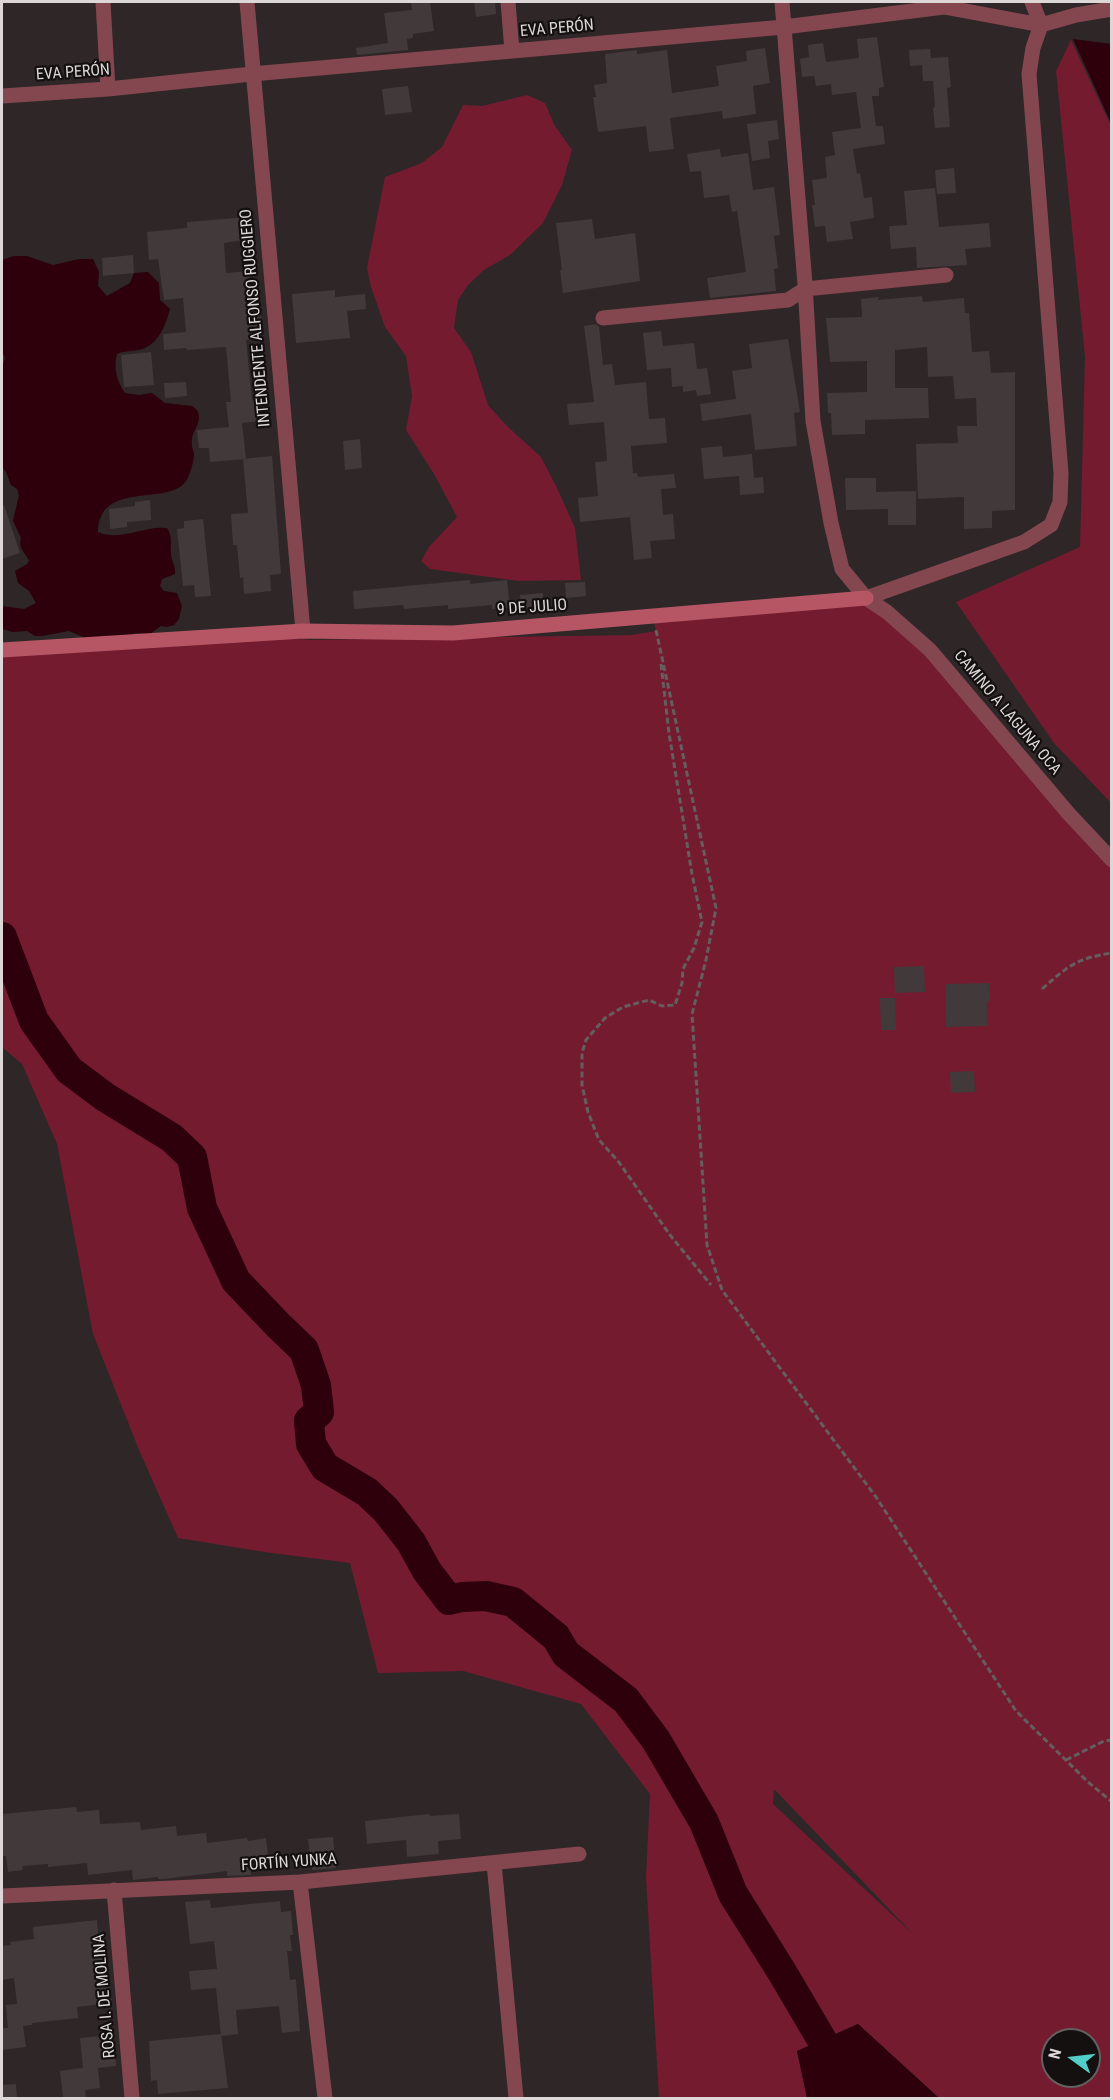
<!DOCTYPE html>
<meta charset="utf-8">
<style>
body{margin:0}
#map{position:relative;width:1113px;height:2100px;overflow:hidden;background:#2e2627;font-family:"Roboto Condensed",sans-serif}
canvas{display:block}
.frame{position:absolute;inset:0;border:3px solid #ddd7d8;pointer-events:none}
.north{position:absolute;left:1041px;top:2028px;width:60px;height:60px;box-sizing:border-box;background:#141010;border:2px solid #646060;border-radius:50%;rotate:285deg;font-size:16px;font-weight:700;line-height:24px;text-align:center;color:#ddd7d8}
.north::after{content:'';display:block;margin:auto;width:21px;height:27px;background:#53cdc9;clip-path:polygon(50% 0,100% 100%,50% 72%,0 100%)}
</style>
<div id="map">
<canvas width="1113" height="2100"></canvas>
<div class="frame"></div>
<div class="north">N</div>
</div>
<script>
const ctx = document.querySelector('canvas').getContext('2d');
ctx.lineJoin = 'round';
function fillPath(path, color) {
  ctx.fillStyle = color;
  ctx.fill(path, 'evenodd');
}
function trace(path, color, width, dash) {
  ctx.strokeStyle = color;
  ctx.lineWidth = width;
  ctx.lineCap = dash ? 'butt' : 'round';
  ctx.setLineDash(dash || []);
  ctx.stroke(path);
}
function write(font, color, halo, rows, align = 'center') {
  ctx.font = font + ' "Roboto Condensed",sans-serif';
  ctx.lineWidth = 4.5;
  ctx.setLineDash([]);
  ctx.textBaseline = 'middle';
  ctx.strokeStyle = halo;
  ctx.fillStyle = color;
  for (const [text, x, y, turn = 0] of rows) {
    ctx.save();
    ctx.translate(x, y);
    ctx.rotate((+turn || 0) * Math.PI / 180);
    ctx.textAlign = isNaN(turn) ? turn : align;
    if (halo) ctx.strokeText(text, 0, 0);
    ctx.fillText(text, 0, 0);
    ctx.restore();
  }
}
fillPath(new Path2D(`
 M1071,40L1111,126V803L1054,743L956,602L1080,547L1085,357L1056,71Z
 M527,95L545,103L555,126L572,150L562,185L543,223L510,255L484,270L468,285L458,300L454,328L471,352L488,405L507,426L541,457L557,488L575,528L581,580L519,581L430,569L421,561L429,547L457,517L434,474L406,430L412,396L406,356L385,327L371,287L367,268L385,177L422,163L442,147L463,105L482,106Z
 M866,598L887,612L1111,860V2098H939L858,2024L797,2051L807,2098H659L646,1878L650,1794L581,1704L463,1671L378,1673L350,1563L264,1552L178,1538L139,1450L93,1334L57,1144L22,1064L2,1047V650L247,634L310,640L631,635L656,631L653,617ZM774,1789L913,1934L773,1804ZM1053,2040H1089V2076H1053Z`), '#741b30');
fillPath(new Path2D(`
 M1073,39L1111,44V123Z
 M14,256H27L53,265L79,259H93L99,272L98,286L107,296L130,283L134,273L148,272L159,283L160,300L170,309C166,324 160,341 145,348C136,352 125,350 117,354C113,367 117,382 125,393L139,395L152,393L165,403L192,406L197,410C203,423 193,428 192,440C191,445 193,449 194,454C194,461 190,475 186,481C169,507 99,479 98,532C120,542 144,525 167,528C173,537 170,544 171,553C171,561 176,566 175,574L162,579L160,586L164,591L177,593L182,606L179,619L174,625L167,627L161,626L150,634L136,633L123,637L88,639L69,631L42,636H35L27,631L13,632L2,629V606L24,609L36,603L29,591L18,583L15,571L27,564L29,561C25,551 18,550 21,538L13,521L19,495L17,489L11,485L6,472L2,467V368L5,358L2,351V260Z
 M858,2024L939,2098H807L797,2051Z`), '#2d000b');
trace(new Path2D(`
 M2,937L34,1021L69,1070L105,1097L172,1138L192,1157L202,1208L236,1281L278,1325L304,1350L316,1385L319,1412L309,1421L311,1444L325,1467L367,1492L386,1510L411,1542L427,1571L449,1600L462,1597L486,1596L513,1602L556,1637L566,1654L626,1700L656,1740L704,1822L733,1894L782,1972L822,2040`), '#2d000b', 30);
fillPath(new Path2D(`
 M411,2H430L434,31L413,34V38L407,39L408,50L357,55L356,48L388,43L384,13L412,10Z
 M474,2H495L496,14L476,17Z
 M877,37L884,87L879,88V96H872L876,126H883L885,144L853,149L857,174L860,173L864,198L872,197L874,218L850,222L853,239L827,242L825,226L815,227L812,205H815L812,180L827,178L825,157L835,155L832,132L861,128L856,92L832,95L831,84L816,86L814,76L802,77L800,59L809,57L808,45L823,43L826,62L859,58L857,39Z
 M765,48L770,83L753,86L756,114L723,119L722,111L670,118L674,149L649,152L646,126L598,132L593,97H596L594,85L607,83L605,54L637,50V54L667,50L672,93L719,86L716,66L747,61L746,51Z
 M930,49L931,58L948,57L951,87L947,88L950,127L935,128L933,108L935,107L933,81H923L922,65L910,66L909,50Z
 M408,86L412,112L385,115L382,89Z
 M777,120L779,139L768,141L770,158L752,161L747,124Z
 M720,149L721,157L748,153L753,190L774,187L780,235L774,236L778,268L774,269L776,291L710,298L707,278L746,272L737,211L732,212L729,195L704,198L701,171L690,172L687,154Z
 M954,168L956,193L937,194L935,170Z
 M935,188L939,227L989,223L991,247L965,249L967,265L917,268L916,247L891,249L889,226L907,225L904,191Z
 M247,217L249,239L224,243L226,273L249,271L251,297L260,296L262,338L246,340L252,400L261,399L262,421L242,423L246,459L210,462L209,448H199L197,430L229,427L226,402H231L226,347L187,350L186,348L164,350L163,334L186,332L183,298L164,300L158,259L149,260L147,232L187,228V222Z
 M592,219L595,239L635,233L640,281L563,293L560,270H562L556,223Z
 M133,255L134,273L103,276L102,258Z
 M335,290V297L365,294L366,309L347,311L350,338L296,343L292,294Z
 M922,296L923,302L964,298L965,313H969L972,352L989,351L991,373L1015,372V510L992,511V528L964,529V497L918,499L916,444L958,443L957,426H977L976,398L955,399L953,376L928,377L927,347L895,350V388H928L929,418L865,420V434L832,435L831,413H828L827,393L867,392V361L830,362L826,318L862,317L861,299L878,297V300Z
 M596,324L599,327L603,365L612,364L615,385L646,382L649,419L665,418L667,443L631,446L633,473H637L638,477L674,474L676,488L661,489L663,515L673,514L675,539L650,541L652,558L634,560L630,517L580,522L578,498L598,496L595,462L607,461L604,422L569,425L567,404L594,402L584,326Z
 M661,331L663,346L694,343L697,369L707,368L711,394L697,396L696,390L683,392V386L672,387L671,368L647,370L643,333Z
 M788,339L800,412L794,413L797,446L755,450L751,414L702,421L700,404L736,399L732,371L752,368L749,344Z
 M151,352L154,385L124,387L121,355Z
 M186,382L187,396L165,398L164,383Z
 M360,439L362,468L345,470L343,441Z
 M722,446L723,457L752,454L754,478L763,477L764,493L740,495L739,476L704,479L701,448Z
 M272,456L281,574L270,575L271,591L244,594L243,577L240,578L237,545H233L231,514L248,513L243,459Z
 M845,478H876V492L916,491V525H888V509L846,510Z
 M150,500L151,520L127,522V527L110,529L109,509L135,506V502Z
 M4,505L20,553L2,559V506Z
 M203,519L211,596L195,597L194,585L183,586L177,529L184,528V521Z
 M470,580V584L507,580L510,608L492,609V605L448,609V605L404,609L403,605L354,609L353,591Z
 M585,582L586,596L566,598L565,583Z
 M543,593L544,607L521,609L520,595Z
 M924,966L925,992L895,993L894,967Z
 M989,983L990,1002H987V1026L946,1027L945,984Z
 M880,998H895L896,1030H881Z
 M974,1071L975,1092L951,1093L950,1072Z
 M76,1807L77,1812L99,1810L100,1824L140,1822L141,1830L176,1826L177,1836L206,1833L207,1843L247,1838L248,1841L266,1838L269,1864L250,1867L251,1875L227,1876V1871L164,1879H158V1877L133,1880L132,1870L88,1875L87,1863L48,1867V1864L22,1866L23,1870L8,1872L6,1856H2V1814Z
 M429,1814L430,1816L459,1814L461,1839L438,1841L439,1854L407,1857L406,1840L367,1844L365,1821Z
 M333,1837L336,1868L312,1870L308,1839Z
 M210,1900L211,1908L280,1901L281,1912L291,1911L293,1935H290L292,1951H287L290,1980L296,1979L300,2031L282,2033L279,2006L236,2010L238,2034L221,2036L216,1988L191,1990L189,1971L217,1969L214,1941L190,1944L187,1916L185,1902Z
 M97,1920L99,1948L104,1947L112,2003L77,2007L78,2018L32,2023V2025L23,2026L26,2047L2,2050V2028H8L6,2005L17,2004L14,1978L2,1980V1946L11,1945L10,1942L34,1939L33,1927Z
 M221,2034L228,2088L158,2094L157,2080L151,2081L149,2041Z
 M113,2035L116,2066L98,2068L100,2088L85,2090L86,2098H63L60,2071L83,2068L80,2038Z
 M16,2084L17,2098H2V2085Z`), '#423a3a');
trace(new Path2D(`
 M656,630L716,908L706,960L692,1014L707,1245L722,1290L876,1497L1016,1711L1088,1782L1112,1802
 M661,664L669,733L692,874L702,922L694,948L683,969L682,983L675,1005L662,1006L649,1000L623,1007L605,1018L586,1040L582,1053V1085L588,1112L599,1140L618,1161L670,1235L711,1285
 M1042,989C1068,966 1077,958 1112,953
 M1066,1760L1104,1741L1112,1740`), '#655d5e', 3, [6, 3]);
trace(new Path2D(`
 M103,2L108,89
 M247,2L303,631
 M508,2L512,51
 M782,2L805,284L813,421L831,523L842,569L866,598L887,612L930,650L1069,814L1112,860
 M2,96L108,89L252,74L784,27L944,7L1041,25L1076,15L1112,9
 M603,318L788,300L805,289L946,275
 M866,598L1024,542L1051,525L1060,502L1061,473L1029,74L1033,48L1041,25L1032,2
 M494,1863L516,2098
 M300,1882L325,2098
 M114,1890L132,2098
 M2,1896L300,1882L579,1854`), '#844750', 15);
trace(new Path2D(`
 M2,650L303,631L453,633L866,598`), '#b65665', 15);
write('16px', '#ddd7d8', '#141010', [
 ["EVA PERÓN",557,29,-5],
 ["EVA PERÓN",73,73,-4],
 ["INTENDENTE ALFONSO RUGGIERO",256,318,-95],
 ["9 DE JULIO",532,608,-4],
 ["CAMINO A LAGUNA OCA",1007,713,50],
 ["FORTÍN YUNKA",289,1863,-4],
 ["ROSA I. DE MOLINA",105,1996,-95]
]);
</script>
